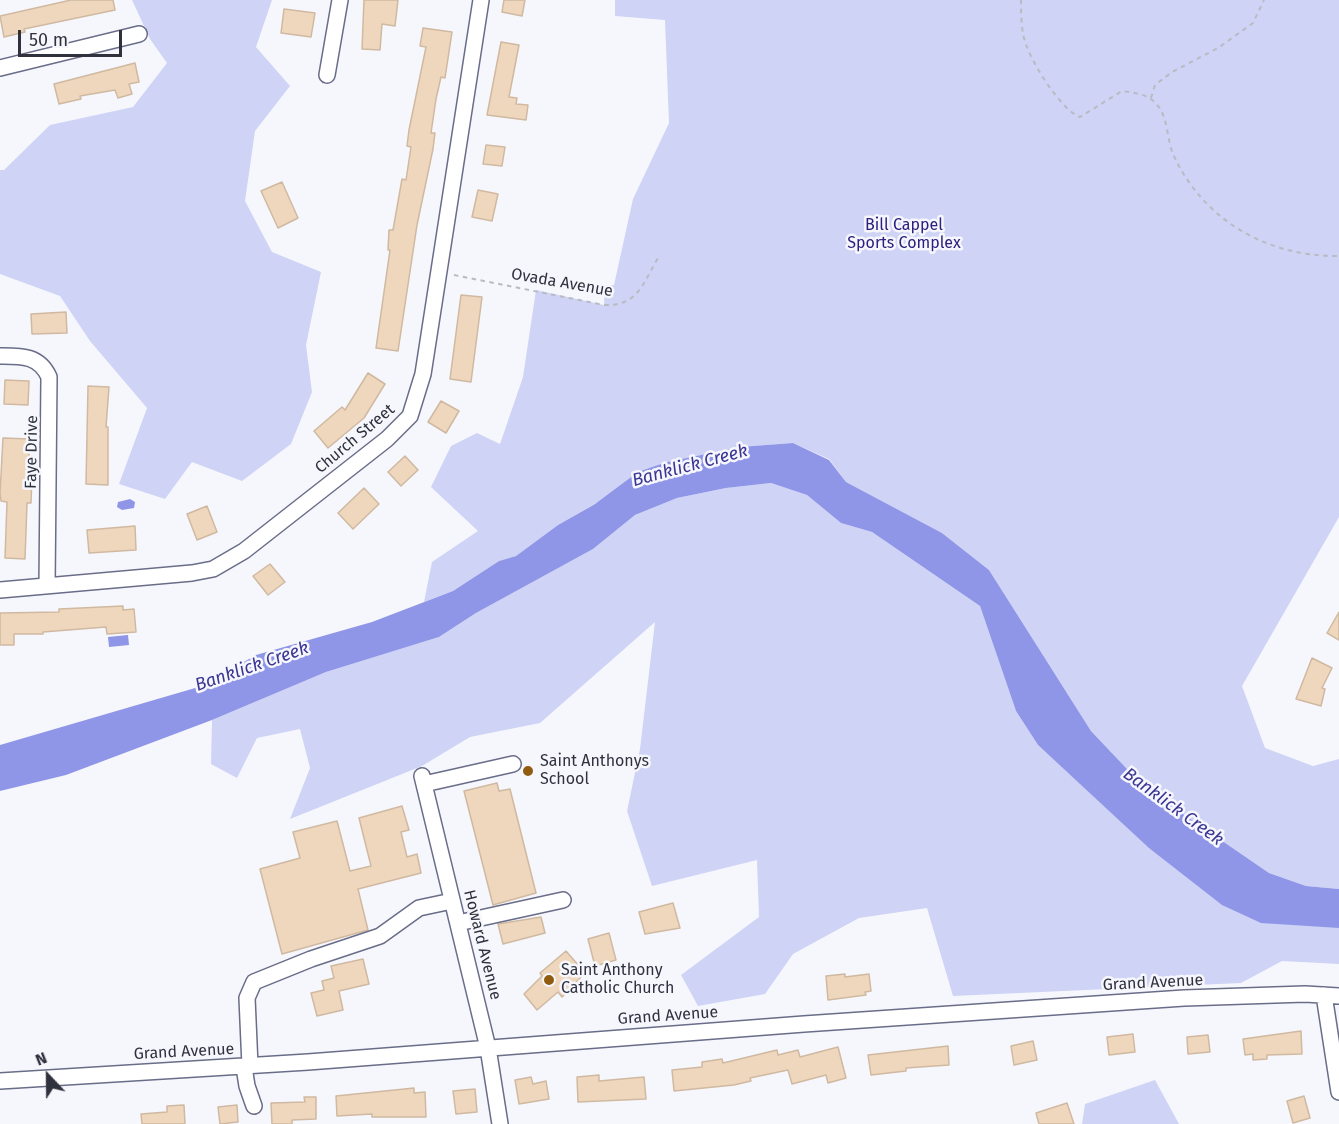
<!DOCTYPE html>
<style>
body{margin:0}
#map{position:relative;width:1339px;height:1124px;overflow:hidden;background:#f6f7fd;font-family:"Fira Sans",sans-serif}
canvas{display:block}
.north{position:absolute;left:18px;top:1046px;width:60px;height:60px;-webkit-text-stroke:4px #f6f7fd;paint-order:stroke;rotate:338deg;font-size:16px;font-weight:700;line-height:24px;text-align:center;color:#2f313d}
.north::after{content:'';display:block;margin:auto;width:21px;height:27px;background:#2f313d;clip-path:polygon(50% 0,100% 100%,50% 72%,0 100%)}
.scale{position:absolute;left:18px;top:30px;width:104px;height:27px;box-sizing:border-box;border:3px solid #2f313d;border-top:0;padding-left:8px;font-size:18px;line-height:21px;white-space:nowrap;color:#2f313d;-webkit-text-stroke:4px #f6f7fd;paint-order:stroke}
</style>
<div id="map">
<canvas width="1339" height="1124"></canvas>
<div class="north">N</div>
<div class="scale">50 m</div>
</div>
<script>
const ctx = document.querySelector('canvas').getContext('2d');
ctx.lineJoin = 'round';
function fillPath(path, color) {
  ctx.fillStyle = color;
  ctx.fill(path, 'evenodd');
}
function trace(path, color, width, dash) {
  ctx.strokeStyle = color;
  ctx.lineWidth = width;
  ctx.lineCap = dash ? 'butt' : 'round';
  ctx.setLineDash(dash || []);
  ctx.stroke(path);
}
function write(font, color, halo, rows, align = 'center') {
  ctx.font = font + ' "Fira Sans",sans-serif';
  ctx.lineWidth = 5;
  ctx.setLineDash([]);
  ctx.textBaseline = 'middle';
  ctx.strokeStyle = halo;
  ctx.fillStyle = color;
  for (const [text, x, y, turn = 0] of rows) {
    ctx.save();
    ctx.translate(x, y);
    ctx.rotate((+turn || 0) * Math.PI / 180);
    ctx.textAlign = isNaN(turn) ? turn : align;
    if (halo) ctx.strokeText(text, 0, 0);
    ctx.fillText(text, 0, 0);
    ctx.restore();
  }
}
fillPath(new Path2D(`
 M132,0H272L256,47L290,86L255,131L245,201L272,252L321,272L306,345L312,392L291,444L242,481L192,462L165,499L119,484L147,408L90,341L60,296L0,274V170H4L50,125L133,107L167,63L150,39Z
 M615,0H1339V517L1242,686L1265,748L1313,766L1339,759V889L1306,886L1269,873L1145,788L1091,731L989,570L942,533L846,482L829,459L793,443L740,447L667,462L558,525L516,556L499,561L453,591L424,602L432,562L478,531L431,487L451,446L477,433L500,444L523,377L536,290L604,305L605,285H614L633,199L669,123L665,20L615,16Z
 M771,483L807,495L841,523L872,532L980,606L1016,711L1038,745L1081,784L1329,926L1339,928V964L1282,961L1241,983L953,996L927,908L859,918L793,954L765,994L698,1006L681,975L759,917L757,860L652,886L627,811L640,749L655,622L540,723L470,737L422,766L290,819L310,768L300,729L257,738L237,778L211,764L212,720L326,672L439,637L476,613L593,549L635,515L677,498L726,488Z
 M1155,1080L1179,1124H1082L1085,1104Z`), '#cfd3f5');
fillPath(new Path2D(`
 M793,443L829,460L846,482L942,533L989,570L1091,731L1145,788L1269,873L1306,886L1339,889V928L1261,923L1222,905L1149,848L1038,745L1016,711L980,606L872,532L841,523L807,495L771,483L726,488L677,498L635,515L593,549L476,613L439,637L326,672L212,720L66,775L0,791V745L202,686L256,655L372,622L453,591L499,561L516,556L558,525L595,504L638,472L667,462L740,447Z
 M130,499L135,502L134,508L122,510L117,507L118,502Z
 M128,635L129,645L109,647L108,637Z`), '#8f96e7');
const building = new Path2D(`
 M71,0H113L115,10L24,29L25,32L4,37L0,16Z
 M364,0H398L395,26L382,24L380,50L362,49Z
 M504,0H525L522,16L502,12Z
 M284,9L315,13L311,37L281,33Z
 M423,28L452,32L445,78L441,77L436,99L431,133H435L433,149L417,225L398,351L376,348L390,250H388L389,230H393L402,179L406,180L411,147L407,146L409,130L426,47L420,46Z
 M501,42L519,45L509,97L517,98L516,104L528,105L526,120L487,115Z
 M135,63L139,82L129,84L132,94L118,98L115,90L80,96L81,99L59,104L54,84Z
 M486,145L505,147L502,166L483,164Z
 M282,182L298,218L278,228L261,191Z
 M478,190L498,194L492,221L472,217Z
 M461,295L482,297L471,382L450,379Z
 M66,312L67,333L32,334L31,314Z
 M368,373L385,384L364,418L328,448L314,431L342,407L345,410Z
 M5,380L29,381L28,405L4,404Z
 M88,386L109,387L106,427H108V485L86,484Z
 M441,401L459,411L446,433L428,422Z
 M3,438L30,439L28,475L32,476L31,503H27L25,559L5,558L7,502L1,501L0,493Z
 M405,456L418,470L401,486L388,472Z
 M364,488L379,504L353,529L338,513Z
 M207,506L217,532L197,540L187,514Z
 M135,526L136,550L89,553L87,530Z
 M270,564L285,582L268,595L253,576Z
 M123,606V610L134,609L136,632L107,634L106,627L43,632V634H14V645H0V613L59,612V609Z
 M1339,612V640L1327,633Z
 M1312,658L1332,668L1322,688L1325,689L1321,706L1296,699Z
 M497,783L499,791L510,789L536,893L493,905L464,791Z
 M402,806L409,830L401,832L407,857L417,854L421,873L358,889L368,930L282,954L260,869L300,858L293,832L337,821L350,871L371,866L359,818Z
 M673,903L680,928L645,934L639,912Z
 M541,917L545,933L503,944L498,924Z
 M609,933L616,960L595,966L588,939Z
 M566,951L585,973L562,997L558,992L537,1010L524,994L542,976L540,973Z
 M363,959L369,984L339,991L343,1010L317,1016L311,993L324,990L322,981L334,978L331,966Z
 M845,974V977L869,974L871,991L865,992L866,995L828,1000L826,976Z
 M1301,1031L1302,1054L1267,1055V1059L1253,1060V1054L1245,1055L1243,1039Z
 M1133,1034L1135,1052L1109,1055L1107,1037Z
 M1208,1035L1210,1052L1188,1054L1187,1037Z
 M1033,1041L1037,1060L1014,1065L1011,1046Z
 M948,1046L949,1065L906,1068V1071L871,1075L868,1055Z
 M838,1047L846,1078L828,1083L826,1075L792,1084L788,1070L750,1078L751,1081L734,1085L674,1091L672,1070L702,1067V1062L722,1059L723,1063L777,1050L778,1055L798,1050L800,1057Z
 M599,1075V1081L644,1077L646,1099L578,1102L577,1077Z
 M531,1077L533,1084L546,1081L549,1099L519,1104L515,1080Z
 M414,1088V1093L425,1092L426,1117H372V1114L337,1116L336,1096Z
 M475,1089L477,1112L456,1114L453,1091Z
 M1304,1096L1310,1118L1293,1123L1287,1101Z
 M304,1097H316V1119L292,1120V1124H272L271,1103L305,1102Z
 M1067,1103L1074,1124H1039L1036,1113Z
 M184,1105L185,1124H142L141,1114L167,1112V1106Z
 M237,1105L238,1122L220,1124L218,1107Z`);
fillPath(building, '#efd7be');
trace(building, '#d0b9a1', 1.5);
const minor = new Path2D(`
 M0,68L139,34
 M327,75L340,0
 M0,356C21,356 39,355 49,377L47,586
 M0,590L192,573L213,569L244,551L387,439L410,416L423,374L481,0
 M422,776L488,1048L500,1124
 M424,784L513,764
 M458,923L563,900
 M1324,995L1339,1092
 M250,1066L247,998L254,982L311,959L380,936L419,908L452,901
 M244,1067L247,1086L254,1106
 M0,1081L308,1062L804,1024L1184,998L1305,994L1339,996`);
trace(minor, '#696d88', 18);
trace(new Path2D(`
 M1021,0C1021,15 1021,33 1027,47C1034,66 1062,111 1080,117L1122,91C1136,93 1149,94 1158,106C1168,118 1167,140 1173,154C1203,220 1267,257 1339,256
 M1151,98L1155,85L1172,72L1218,48L1253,23L1264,0
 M454,275L604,305C638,306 642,285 658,258`), '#b9bbc3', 2, [4.5, 4.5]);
trace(minor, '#fff', 15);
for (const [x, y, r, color] of [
 [528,771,6,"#915b10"],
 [549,980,6,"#915b10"]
]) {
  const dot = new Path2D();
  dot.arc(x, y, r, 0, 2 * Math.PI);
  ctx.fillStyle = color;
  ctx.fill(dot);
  trace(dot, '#f6f7fd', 2);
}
write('16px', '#2b207d', '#f6f7fd', [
 ["Bill Cappel",904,226],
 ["Sports Complex",904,244]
]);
write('16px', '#2f313d', '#f6f7fd', [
 ["Ovada Avenue",562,283,10],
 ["Church Street",355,439,-40],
 ["Faye Drive",32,452,-89],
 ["Howard Avenue",482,945,76],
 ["Grand Avenue",1153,983,-3],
 ["Grand Avenue",668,1016,-4],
 ["Grand Avenue",184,1052,-3]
]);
write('16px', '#2f313d', '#f6f7fd', [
 ["Saint Anthonys",540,762],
 ["School",540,780],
 ["Saint Anthony",561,971],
 ["Catholic Church",561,989]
], 'left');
write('italic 18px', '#3b3694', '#f6f7fd', [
 ["Banklick Creek",690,466,-15],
 ["Banklick Creek",252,667,-19],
 ["Banklick Creek",1173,807,36]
]);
</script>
